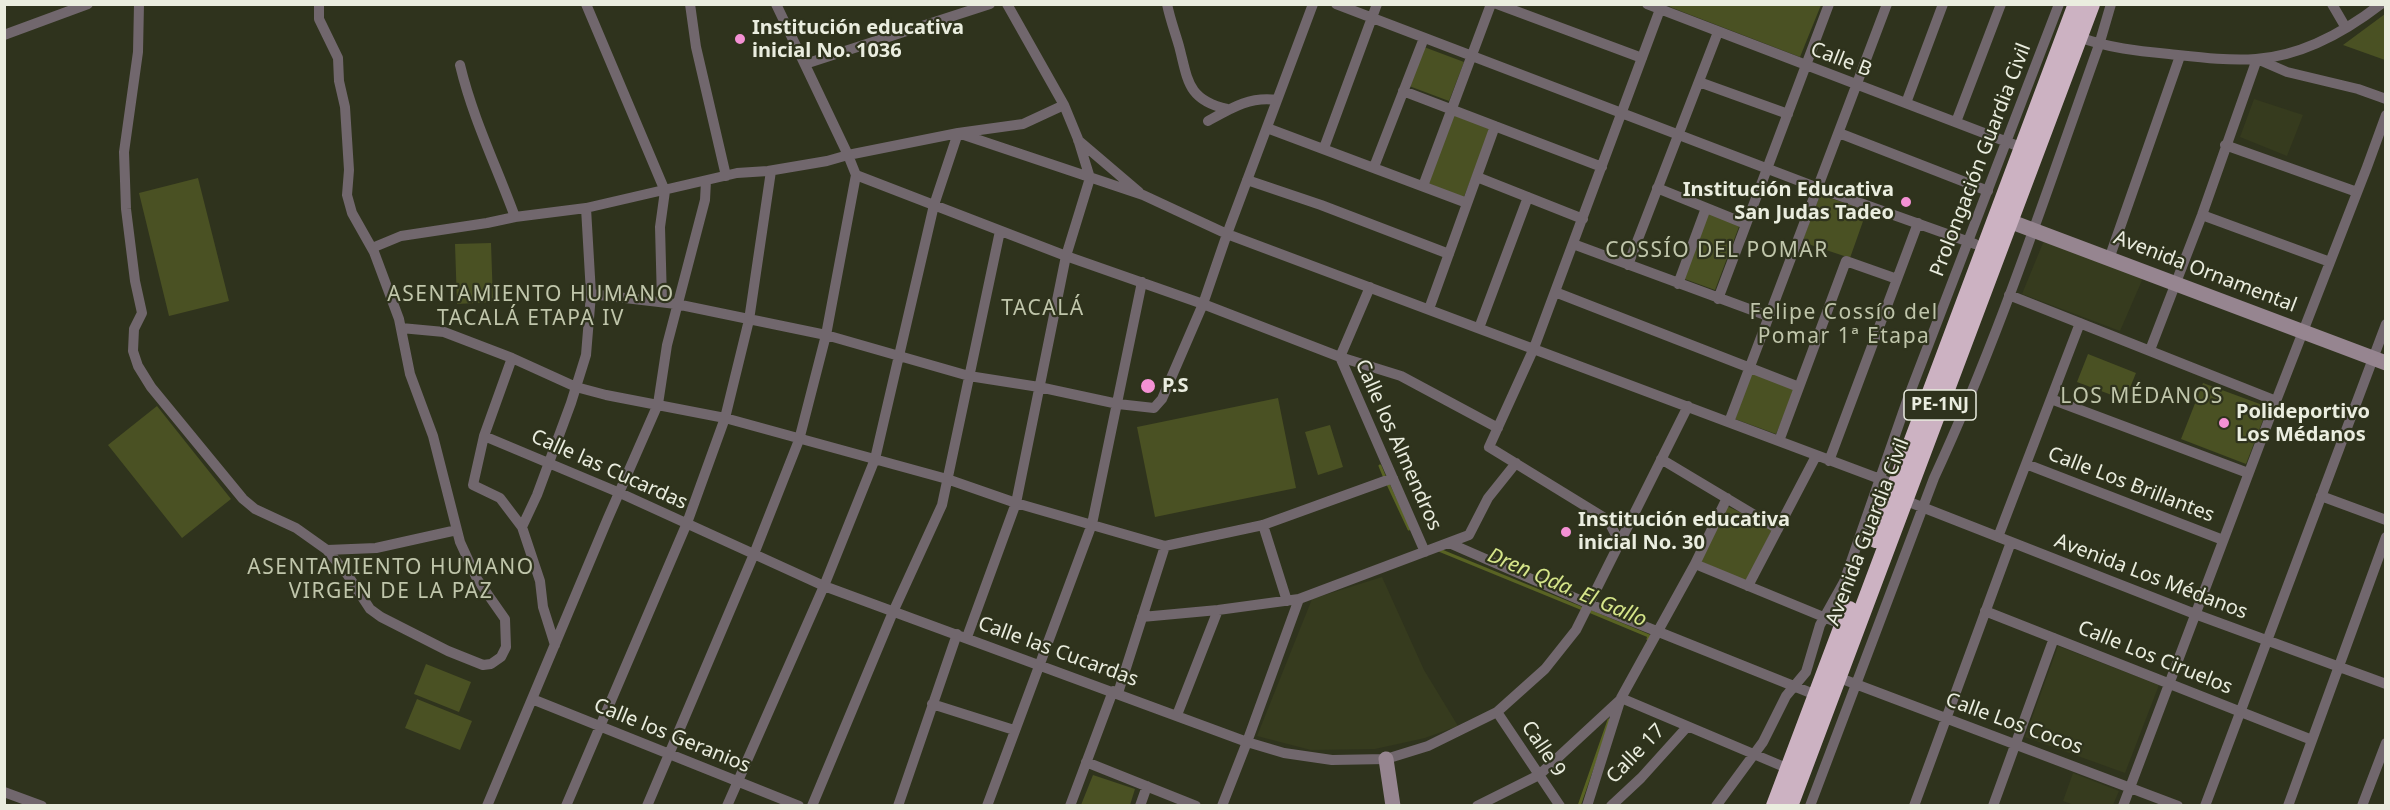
<!DOCTYPE html>
<meta charset="utf-8">
<style>
body{margin:0}
#map{position:relative;width:2390px;height:810px;overflow:hidden;background:#2f331d;font-family:"Noto Sans",sans-serif}
canvas{display:block}
.frame{position:absolute;inset:0;border:6px solid #eaeddf;pointer-events:none}
</style>
<div id="map">
<canvas width="2390" height="810"></canvas>
<div class="frame"></div>
</div>
<script>
const ctx = document.querySelector('canvas').getContext('2d');
ctx.lineJoin = 'round';
function fillPath(path, color) {
  ctx.fillStyle = color;
  ctx.fill(path, 'evenodd');
}
function trace(path, color, width, dash) {
  ctx.strokeStyle = color;
  ctx.lineWidth = width;
  ctx.lineCap = dash ? 'butt' : 'round';
  ctx.setLineDash(dash || []);
  ctx.stroke(path);
}
function write(font, color, halo, rows, align = 'center') {
  ctx.font = font + ' "Noto Sans",sans-serif';
  ctx.lineWidth = 4.5;
  ctx.setLineDash([]);
  ctx.textBaseline = 'middle';
  ctx.strokeStyle = halo;
  ctx.fillStyle = color;
  for (const [text, x, y, turn = 0] of rows) {
    ctx.save();
    ctx.translate(x, y);
    ctx.rotate((+turn || 0) * Math.PI / 180);
    ctx.textAlign = isNaN(turn) ? turn : align;
    if (halo) ctx.strokeText(text, 0, 0);
    ctx.fillText(text, 0, 0);
    ctx.restore();
  }
}
fillPath(new Path2D(`
 M2254,99L2303,115L2287,156L2240,137Z
 M2045,238L2143,278L2120,331L2022,294Z
 M1382,577L1424,670L1458,726L1425,738L1375,749L1311,750L1257,736L1312,599Z
 M2058,646L2159,685L2125,773L2025,737Z
 M2073,773L2119,791L2113,805H2074L2063,801Z`), '#363b1e');
fillPath(new Path2D(`
 M1671,4L1821,5L1800,57L1670,7Z
 M2385,14V60L2343,45Z
 M1424,47L1464,62L1449,101L1409,86Z
 M1454,115L1491,129L1463,199L1427,185Z
 M198,178L229,301L169,316L139,193Z
 M1820,195L1867,210L1850,258L1802,242Z
 M1708,211L1740,224L1715,290L1682,278Z
 M491,243L493,302L457,304L455,244Z
 M2088,354L2136,373L2125,400L2077,382Z
 M1752,372L1795,389L1776,434L1735,419Z
 M2203,383L2268,407L2246,464L2181,439Z
 M1278,398L1296,488L1155,517L1137,427Z
 M157,406L231,499L182,538L108,445Z
 M1330,425L1343,467L1318,475L1305,432Z
 M1727,506L1773,528L1746,582L1700,561Z
 M426,664L471,682L459,712L414,694Z
 M417,699L472,721L460,750L405,728Z
 M1093,775L1135,789L1130,805H1081Z`), '#4a5123');
trace(new Path2D(`
 M1380,466L1385,478
 M1388,484L1409,529
 M1439,550L1583,609
 M1589,611L1649,636L1648,639
 M1579,806L1609,720`), '#596323', 3);
trace(new Path2D(`
 M139,4L138,52L124,152L126,209L135,281L142,313L134,329L133,351L138,366L151,387L243,499L255,509L296,528L327,550L347,574L370,609L381,617L448,651L483,665L491,664L501,657L506,647L505,619L477,579L460,542L433,436L410,374L399,319L374,252L352,213L347,195L349,170L345,107L339,81L338,58L319,19V4
 M586,4L665,191L660,227L662,301
 M690,4L696,47L726,176
 M1167,4C1170,19 1175,32 1179,46C1188,80 1187,100 1227,109
 M1336,4L1818,188L1975,244
 M1497,4L1642,58
 M1647,4L2023,148
 M2332,4L2346,28
 M4,35L88,4
 M2079,37C2108,48 2138,51 2169,54C2197,57 2228,61 2256,59C2301,56 2346,31 2381,4
 M805,64L990,4
 M460,65C473,119 496,165 515,217
 M1699,82L1788,114
 M1403,91L1602,167
 M1906,103L1943,4
 M1208,121C1231,108 1250,96 1277,100
 M1956,122L2001,4
 M1267,128L1467,203
 M1839,133L1988,191
 M1078,140L1139,192
 M2225,145L2357,192
 M1324,148L1377,4
 M1374,167L1424,38
 M856,175L1066,256L1203,304L1340,357L1401,376L1498,428
 M1477,177L1583,219
 M1247,180L1321,205L1449,254
 M1423,186L1491,4
 M1657,188L1746,224
 M2202,215L2330,262
 M1573,244L1768,316
 M372,248L401,236L487,223L515,217L586,208L737,173L768,171L827,161L848,155L958,133L1023,124L1064,105
 M2109,259L2180,56
 M1628,265L1718,32
 M1678,284L1706,208
 M1370,287L1340,357L1425,552
 M1555,292L1799,387
 M591,294L676,304L826,335L969,376L1039,387L1118,404L1154,408L1162,399L1203,304L1227,234L1313,4
 M2009,295L2276,401
 M1718,299L1829,4
 M1429,309L1495,126
 M401,328L444,332L512,358L576,387L606,395L725,418L947,479L1016,503L1165,546L1263,525L1393,478
 M1479,328L1528,197
 M2150,350L2202,215L2257,59L2287,72L2358,89L2386,99
 M512,358L484,436L473,485L500,498L522,527L540,581L543,607L555,645
 M2051,399L2248,473
 M1729,422L1887,4
 M484,436L620,493L824,586L1247,742L1284,753L1332,760L1386,759L1428,746L1497,712L1545,669L1576,630L1688,406
 M1779,441L1846,261L1897,279
 M1661,459L1778,529
 M1829,461L1918,223
 M2026,464L2223,540
 M2321,496L2386,520
 M1904,500L2195,614L2386,684
 M1263,525L1287,601
 M522,527L537,495L571,403L586,355L591,294L586,208
 M1998,537L2080,323
 M1449,543L1589,604L1816,695
 M1620,543L1608,520L1489,447L1534,348L1662,4
 M327,550L376,548L457,530
 M1695,564L1843,625
 M1748,586L1816,456
 M1985,611L2312,740
 M1142,617L1218,610L1299,599L1469,535L1488,498L1516,463
 M967,637L1016,503L1066,256L1090,178L1078,139L1064,105L1007,4
 M1837,677L2178,806
 M1118,693L1165,546
 M1621,698L1789,769
 M532,699L799,806
 M932,704L1014,730
 M1497,712L1560,806
 M1177,715L1218,610
 M1086,762L1196,806
 M4,792L42,806
 M487,806L608,518L658,404L667,345L705,200L706,181
 M566,806L687,523L725,418L749,320L771,171
 M647,806L754,554L799,440L826,335L856,175L848,155L776,4
 M727,806L824,586L875,459L934,205L958,133L1143,195L1227,234L1896,485
 M812,806L893,612L942,505L1000,231
 M898,806L957,634
 M987,806L1092,524L1142,282
 M1070,806L1113,691
 M1140,806L1147,786
 M1222,806L1247,742L1299,599
 M1477,806L1539,775L1619,701
 M1587,806L1621,698L1695,564L1727,498
 M1611,806L1641,778L1687,727
 M1716,806L1763,742L1786,696L1806,672L1820,625L1844,582L1908,398L2059,4
 M1810,806L1934,478C1999,338 2047,190 2099,45L2111,4
 M1914,806L2011,542
 M1993,806L2054,638
 M2123,806L2276,401L2367,167L2386,115
 M2205,806L2386,324
 M2288,806L2386,537
 M2362,806L2386,743`), '#71676d', 10);
trace(new Path2D(`
 M2009,221L2386,363
 M1386,759L1393,806`), '#968590', 15);
trace(new Path2D(`
 M1876,539L2077,4
 M1775,806L1849,610
 M1789,806L2091,4`), '#ccb2c2', 18);
for (const [x, y, r, color] of [
 [740,39,6,"#f491d4"],
 [1906,202,6,"#f491d4"],
 [1148,386,8,"#f491d4"],
 [2224,423,6,"#f491d4"],
 [1566,532,6,"#f491d4"]
]) {
  const dot = new Path2D();
  dot.arc(x, y, r, 0, 2 * Math.PI);
  ctx.fillStyle = color;
  ctx.fill(dot);
  trace(dot, '#2f331d', 2);
}
for (const [x, y, w] of [
 [1940,405,72]
]) {
  const box = new Path2D();
  box.roundRect(x - w / 2, y - 15, w, 30, 4.5);
  ctx.fillStyle = '#2f331d';
  ctx.fill(box);
  trace(box, '#eaeddf', 1.5);
}
write('bold 18px', '#eaeddf', null, [
 ["PE-1NJ",1940,405]
]);
write('bold 20px', '#eaeddf', '#2f331d', [
 ["Institución educativa",752,28],
 ["inicial No. 1036",752,51],
 ["Institución Educativa",1894,190,"right"],
 ["San Judas Tadeo",1894,213,"right"],
 ["P.S",1162,386],
 ["Polideportivo",2236,412],
 ["Los Médanos",2236,435],
 ["Institución educativa",1578,520],
 ["inicial No. 30",1578,543]
], 'left');
write('20px', '#eaeddf', '#2f331d', [
 ["Calle B",1841,60,21],
 ["Prolongación Guardia Civil",1981,160,-69],
 ["Avenida Ornamental",2205,272,21],
 ["Calle los Almendros",1398,445,66],
 ["Calle las Cucardas",609,470,24],
 ["Calle Los Brillantes",2131,485,21],
 ["Avenida Guardia Civil",1868,532,-69],
 ["Avenida Los Médanos",2151,577,21],
 ["Calle las Cucardas",1058,652,20],
 ["Calle Los Ciruelos",2155,658,22],
 ["Calle Los Cocos",2014,724,20],
 ["Calle los Geranios",672,736,22],
 ["Calle 9",1543,749,56],
 ["Calle 17",1636,754,-46]
]);
ctx.letterSpacing = '1.5px';
write('21px', '#c0c6ab', '#2f331d', [
 ["COSSÍO DEL POMAR",1717,251],
 ["ASENTAMIENTO HUMANO",531,295],
 ["TACALÁ ETAPA IV",531,319],
 ["TACALÁ",1043,309],
 ["Felipe Cossío del",1844,313],
 ["Pomar 1ª Etapa",1844,337],
 ["LOS MÉDANOS",2142,397],
 ["ASENTAMIENTO HUMANO",391,568],
 ["VIRGEN DE LA PAZ",391,592]
]);
ctx.letterSpacing = '0px';
write('italic 21px', '#d6e68a', '#2f331d', [
 ["Dren Qda. El Gallo",1567,588,23]
]);
</script>
